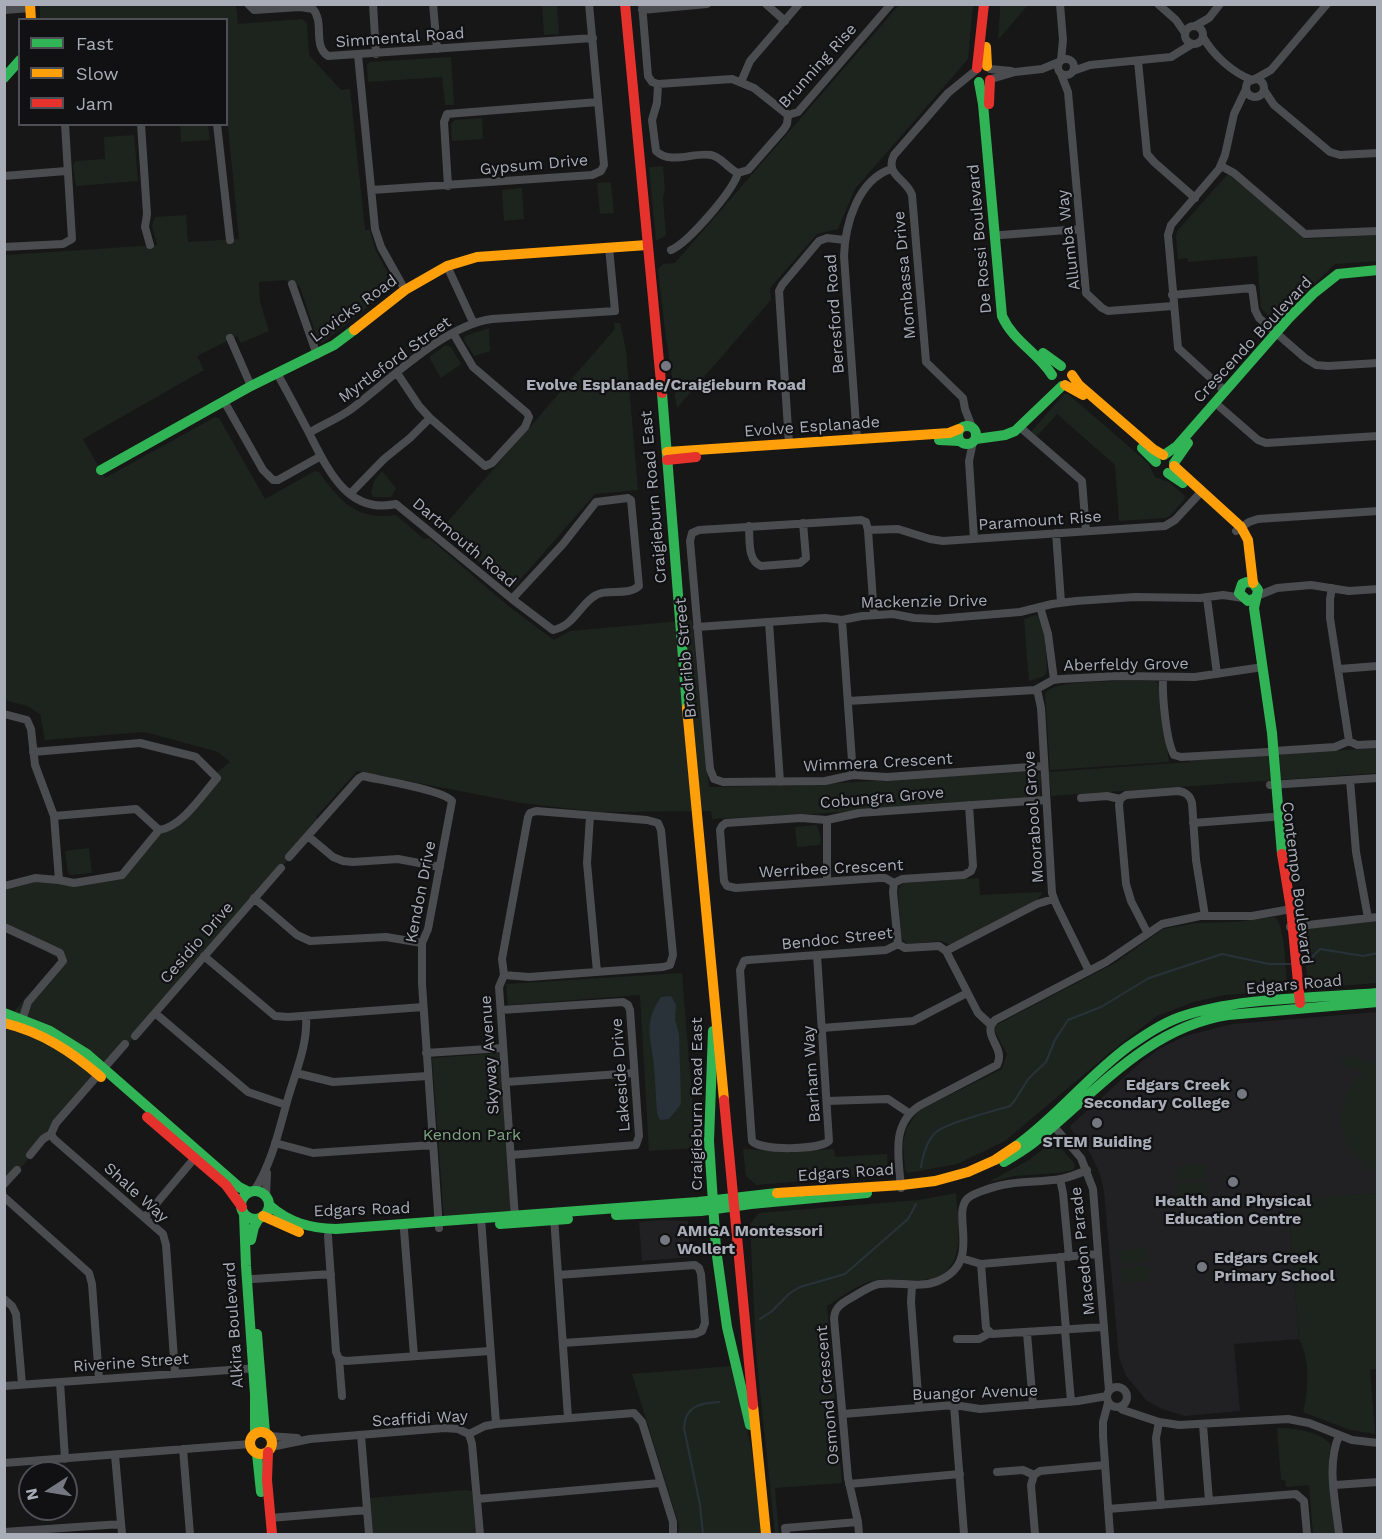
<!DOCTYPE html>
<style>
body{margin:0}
#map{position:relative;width:1382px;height:1539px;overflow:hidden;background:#171717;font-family:"Work Sans",sans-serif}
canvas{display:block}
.frame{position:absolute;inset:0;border:6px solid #a8adb8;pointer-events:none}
.legend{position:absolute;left:18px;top:18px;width:210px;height:108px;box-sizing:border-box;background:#111113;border:2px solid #4d4f55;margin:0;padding:8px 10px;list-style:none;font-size:18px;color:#a8adb8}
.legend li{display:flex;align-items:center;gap:12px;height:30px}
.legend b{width:30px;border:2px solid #4d4f55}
.north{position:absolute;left:18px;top:1461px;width:60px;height:60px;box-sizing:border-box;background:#111113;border:2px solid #4d4f55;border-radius:50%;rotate:258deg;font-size:16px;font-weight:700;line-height:24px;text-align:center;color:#a8adb8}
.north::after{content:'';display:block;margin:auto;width:21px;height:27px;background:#757880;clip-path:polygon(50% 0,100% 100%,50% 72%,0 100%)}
</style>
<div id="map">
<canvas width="1382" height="1539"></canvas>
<div class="frame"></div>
<ul class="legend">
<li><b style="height:8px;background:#30b455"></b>Fast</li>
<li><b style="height:8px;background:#ff9f0a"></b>Slow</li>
<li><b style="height:8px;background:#e5322d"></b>Jam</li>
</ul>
<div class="north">N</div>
</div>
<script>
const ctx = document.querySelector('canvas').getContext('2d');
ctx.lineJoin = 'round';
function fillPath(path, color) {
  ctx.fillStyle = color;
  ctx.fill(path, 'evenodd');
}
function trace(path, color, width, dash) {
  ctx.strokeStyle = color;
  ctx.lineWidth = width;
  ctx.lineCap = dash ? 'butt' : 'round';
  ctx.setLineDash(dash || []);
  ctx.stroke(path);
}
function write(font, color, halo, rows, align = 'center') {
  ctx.font = font + ' "Work Sans",sans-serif';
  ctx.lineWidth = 4.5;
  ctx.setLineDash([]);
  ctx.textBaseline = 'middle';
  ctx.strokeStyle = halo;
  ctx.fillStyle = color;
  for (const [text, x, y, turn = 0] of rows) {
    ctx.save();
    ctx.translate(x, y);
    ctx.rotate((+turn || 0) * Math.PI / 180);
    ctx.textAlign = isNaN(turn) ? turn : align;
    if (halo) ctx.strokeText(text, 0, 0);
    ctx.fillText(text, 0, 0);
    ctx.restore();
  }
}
fillPath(new Path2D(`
 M1377,1012V1193L1288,1201L1299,1339L1234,1344L1240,1411L1185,1416L1162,1409L1147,1401L1126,1376L1119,1357L1104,1192L1100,1174L1090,1153L1070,1128L1071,1125L1141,1062L1159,1049L1185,1036L1232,1024Z
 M662,1220L688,1221L690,1257L642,1261L639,1222Z`), '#212123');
fillPath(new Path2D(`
 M40,5H236L238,24L302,19L307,23L309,55L341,90L350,89L365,230H370L375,249L393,283L392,288L322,343L318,341L300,287L285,280L259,282L260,302L269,331L241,343L237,336L197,356L204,370L83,439L105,478L215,417L219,418L265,499L315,471L319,472C340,502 358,521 396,515L424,539L429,538L507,605L554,640L570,631L692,620L709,787L806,785L1036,771L1041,774L1040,797L813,814L712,819L711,811L599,812L521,803L357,771L316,817L321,822L5,1186V1022L59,959L5,928V886L35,878L74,883L118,877L159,830L178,822L215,774L230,762L218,752L145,732L45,740L40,714L27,706L5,700V255L157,245L152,226L155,217L186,215L188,242L239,239L227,117L226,20L40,19Z
 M542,5H557L559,34L544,35Z
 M899,5H973L968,59L855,189L838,229L817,234L770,288L771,300L677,408L666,338L658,269L663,264L675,263Z
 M1000,5H1028L998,40L1000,9Z
 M451,57L454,105H445L442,77L368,82L367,65L369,62Z
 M482,118L483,139L452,141L451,124L455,120Z
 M180,125H208L210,140L181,142Z
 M134,135L138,181L76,186L73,166L75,161L105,159L104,137Z
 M663,166L665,191L663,198L666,235L656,241L649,167Z
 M1230,174L1305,239L1377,235V261L1335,264L1277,320L1272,321L1261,308L1257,256L1188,262L1187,258L1178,259L1176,236L1178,230L1227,175Z
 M611,182L614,213L600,214L597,183Z
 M522,188L524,219L504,221L502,190Z
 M614,323H620L626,350L638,490L595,494L513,588H509L443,531V527L615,329Z
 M489,328L490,351L474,356L464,340L465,336Z
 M446,345L451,347L461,364L441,378L429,357Z
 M1064,394H1068L1148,463L1155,477L1169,482L1184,495L1185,499L1170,516L1165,518L1119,521L1115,465L1057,414L1037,436L1031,432Z
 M382,471L396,488L391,497H373L371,493L374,481Z
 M1035,615L1038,616L1045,634L1047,672L1044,676L1029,681L1024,619Z
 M1114,681H1155L1158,684L1169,762L1050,770L1045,693C1054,681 1099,682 1114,681Z
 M1377,748V773L1051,796L1049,772L1190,762V760Z
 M817,825L821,838L820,845L797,847L795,827Z
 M89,848L92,873L70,875L68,872L65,851Z
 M979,878L980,895L1041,892L1042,894L1038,899L951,945L941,941L907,944L901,938L898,890L903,883Z
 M1275,917C1286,928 1285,970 1287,986L1283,991L1225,995L1194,1002L1157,1016L1108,1054L1005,1141L957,1164L908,1173L905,1170L903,1144L906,1129L918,1111L1002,1069L1007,1054L994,1030L996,1025L1115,963L1163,929L1196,923L1236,922Z
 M1377,921V983L1311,988L1308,985L1303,932L1306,929Z
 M682,973L696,1148L649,1151L640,995L508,1005L506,984Z
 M500,1053L513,1212L444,1218L432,1058Z
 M1344,1055L1377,1064V1171C1334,1151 1330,1104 1363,1072L1342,1065Z
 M1056,1142L1074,1163L1075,1166L1073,1170L1058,1173L1014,1176L987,1183L1029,1160L1051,1143Z
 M743,1149L788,1152L834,1149L835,1157L887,1154L888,1171L886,1174L756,1185L746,1176Z
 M1205,1164L1206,1178L1177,1181L1176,1166Z
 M1207,1182L1208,1196L1179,1199L1177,1184Z
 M956,1193C958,1224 970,1276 923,1280C907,1282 892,1277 876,1280C859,1283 842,1297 827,1306L842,1483L775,1488L779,1534H775L756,1352L750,1224L759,1213L919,1200Z
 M1377,1193L1378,1369L1370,1370L1375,1434L1350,1430L1303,1412C1309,1392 1310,1357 1299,1339L1288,1200Z
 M1146,1248L1147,1262L1120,1264L1118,1251Z
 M1148,1266L1149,1281L1121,1283L1120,1268Z
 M732,1366L751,1447L762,1534H678L679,1525L632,1374Z
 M1277,1428C1294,1428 1320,1431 1331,1445L1329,1454L1335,1534H1313L1309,1485L1286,1487L1285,1480H1281Z
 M465,1490L472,1491L476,1534H372L369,1498Z`), '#1d241e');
fillPath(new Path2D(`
 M671,996L676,1005L675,1020L679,1034L681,1104L669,1119L660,1120L657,1113C656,1097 655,1081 654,1065C651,1037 643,1023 661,997Z`), '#2a3239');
trace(new Path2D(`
 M1300,962L1308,961L1320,949L1363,956L1378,953
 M921,1167C923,1155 926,1142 935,1133C945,1123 994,1111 1010,1106L1015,1100L1029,1078L1046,1062L1055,1040L1068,1020L1101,1007L1149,978L1222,954L1269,964H1292
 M760,1319L771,1312L790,1293L800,1287L845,1274L908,1219L916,1204
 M703,1534L700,1505L684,1428C685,1406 700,1403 719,1402`), '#2a3239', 2);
trace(new Path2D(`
 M248,4L254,10L300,7L313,9C325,23 312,45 328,56L593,38
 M373,4L376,54
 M433,4L437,49
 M642,4L648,76L652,82L658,84L657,103L652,120L656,151C670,165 693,152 711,155C722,157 728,169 738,173
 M766,4L785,21
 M1060,4L1063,40L1061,60
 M1158,4L1176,20L1185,33
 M4,10L31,8
 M642,10L707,4
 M1195,26L1209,18L1220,4
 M1185 35a9 9 0 1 1 18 0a9 9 0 1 1-18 0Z
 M1203,37C1213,55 1233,73 1252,80
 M358,55L375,229L381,247L405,290
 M1058 67a8 8 0 1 1 16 0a8 8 0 1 1-16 0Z
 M1138,61L1147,154L1154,162L1195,198
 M990,69L1011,71
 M1073,71L1090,65L1171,57L1192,44
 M1061,74L1068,92L1086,293L1102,308L1108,311L1173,306
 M991,79L1015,72L1042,69L1059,62
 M1255,79L1271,70L1327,4
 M1246 88a9 9 0 1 1 18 0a9 9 0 1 1-18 0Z
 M741,82L750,61L799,4
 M658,84L732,79L754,88L788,115
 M1264,90L1274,105L1330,152L1340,155L1378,153
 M141,124L147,214L145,227L150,245
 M217,124L230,240
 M1221,166L1234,173L1305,234L1378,231
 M4,176L66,171
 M448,186L444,122L447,114L598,102
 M372,190L592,175L601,171L604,165L589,4
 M1001,235L1080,229
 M4,247L63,244L72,239L65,124
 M671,250C688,243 733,191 738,173L748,170L784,129L787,124L788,115L798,112L891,4
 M447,266L473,322
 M292,284L317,355
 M1172,295L1252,288L1255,310L1259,318L1305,358L1316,365L1328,366L1378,363
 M230,338L251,386
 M277,373C288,393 298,412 308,431C327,468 347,515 396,504L512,599L553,630C573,626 578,608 593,597C606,587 627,597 639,586L631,500L628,498L596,502L563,544L512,599
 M397,373L419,406L430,418L485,466L492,463L525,427L529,417L527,413L473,367L453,333
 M1225,391L1178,348L1168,235L1171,225L1219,169L1225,155L1234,114L1246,89
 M224,401L263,470L273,480H278L321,456
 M1220,407L1258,440L1266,443L1378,436
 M972,427L965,409L963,398L926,362L912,195C907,179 884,175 894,155L948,93L975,71
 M1021,428L1082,481L1086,531
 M309,433C322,425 337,419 350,410C389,381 444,325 492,319L615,311L609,247
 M857,439L844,256C845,224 858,180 891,169
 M973,442L969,461L974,539
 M789,444L779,291L782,285L819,241L827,238L845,240
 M350,494L384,459L410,438L430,418
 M749,526C750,539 747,561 761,566L800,563L806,558L803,523
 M868,530L898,529L930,539L943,541L1165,526L1175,520L1202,491
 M1236,531L1249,522L1258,519L1378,511
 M1056,533L1061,602
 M1332,588L1330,599V618L1349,741
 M1257,596L1277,588L1311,585L1349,591L1378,589
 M1207,598L1217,674
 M1040,607L1048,634L1054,680
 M874,615L868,530L866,522L861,520L699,530L692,533L690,541L710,769L714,779L723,782L825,781L853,775L887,777L1044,766
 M842,620L853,775
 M769,622L780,782
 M697,627L825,618L842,620L862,616L893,614L914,618L936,619L1020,612L1052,604L1076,601L1135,597L1200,598L1223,595L1243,598
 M1339,669L1378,666
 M1163,677C1162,694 1166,741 1174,755L1181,757L1268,752
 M1037,689L1041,708L1052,893L1056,904L1089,971
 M848,701L1035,690L1053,680L1061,679L1118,676L1195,677L1263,667
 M4,714L27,720L31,729L35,765L54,816L59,880L35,878L4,886
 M1274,751L1335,747L1349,741L1357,745L1378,744
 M33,752L140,743L196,757L217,778C202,795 182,827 159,830L122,875L74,883L59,880
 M1350,780L1356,852L1368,918
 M1270,785L1378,778
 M1081,798L1107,796L1120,799
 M969,805L973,866L971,871L964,875L902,879L894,883L885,878H879L736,888L727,886L724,881L720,830L722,826L726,823L801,818L827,820L859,813L1045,800
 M54,816L136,809L159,830
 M590,816L587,863L597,972
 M827,820V881
 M1193,823L1272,817
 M308,836L333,857L343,861L353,862L398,859L440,867
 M289,857L359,778L363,776C379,780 444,790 452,801L428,929L422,943V984L439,1228
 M894,883L893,892L898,944
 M254,898L297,935L310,941L386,937L422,943
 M4,927L60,953L63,961L28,1002L22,1020
 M1290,927L1378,917
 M1147,932L1131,901L1126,884L1119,805L1120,799L1126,795L1178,791C1186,792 1190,795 1192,803L1196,860L1205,916
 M946,951L1037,904L1053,899
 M817,955L829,1141C819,1150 761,1151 752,1141L751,1128L740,970L744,961L748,960L886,950L898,944L905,948L939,946L946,951L978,1013L991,1025C987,1040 1005,1049 997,1065L919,1106C890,1125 899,1159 901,1188
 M204,956L275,1016L288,1017L423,1007
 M504,975L529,977L663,967L670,965L673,955L661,830L658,823L647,820L536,811L530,813L528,817L502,959L504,975L499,987L515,1218
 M501,1010L623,1002L628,1005L630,1010L639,1136L636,1145L511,1155
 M155,1013L248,1092L286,1105
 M991,1025L995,1020L1106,962L1162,924L1200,916H1252L1291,909
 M822,1028L913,1021L967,993
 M135,1036L281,868
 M426,1053L503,1048
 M296,1073L333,1082L428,1076
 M506,1082L634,1073
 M827,1101L888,1099L909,1113
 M1052,1124L1081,1158L1093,1189L1109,1391
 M51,1134L54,1139L163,1234L166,1245L175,1373
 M51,1134L56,1123L125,1044
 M275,1143L313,1153L433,1145
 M30,1155L43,1139L51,1134
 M1060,1179L1063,1193L1069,1257
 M4,1184L17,1170
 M254,1191C272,1163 279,1130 288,1098C296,1071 308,1044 306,1016
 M266,1196L267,1173
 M4,1197L89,1273L92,1284L99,1379
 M145,1217L198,1154
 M554,1217L568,1418
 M481,1218L496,1424
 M404,1230L414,1356
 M328,1236L336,1352L339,1359L342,1396
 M1060,1257L1066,1330
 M961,1258L981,1264L1098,1254
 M981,1264L986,1328L992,1334L1104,1327
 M558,1275L695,1265L699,1268L701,1274L705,1323L702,1331L695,1334L563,1343
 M253,1279L331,1274
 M912,1285L911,1302L919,1408
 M4,1299L12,1306L16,1314L22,1384
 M1065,1330L1071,1402
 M1027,1333L1033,1405
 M957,1339H979L990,1333
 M339,1359L346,1361L490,1351
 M60,1382L65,1459
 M4,1386L258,1368
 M1107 1397a10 10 0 1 1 20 0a10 10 0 1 1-20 0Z
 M1108,1403L1103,1422V1436L1110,1534
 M954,1405L964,1534
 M1119,1407L1123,1410L1159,1422L1179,1425L1288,1419L1309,1423L1352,1440L1378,1443
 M843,1414L954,1405L980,1409L1078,1401L1107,1396
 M1159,1422L1156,1438L1161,1505
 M1203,1425L1209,1501
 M469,1434L485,1426L496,1424L634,1413L642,1422L673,1522V1534
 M469,1434L472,1444L480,1534
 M361,1435L369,1534
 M269,1436L297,1438
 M271,1447L310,1439L445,1428L458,1429L469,1434
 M183,1449L190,1534
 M115,1455L122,1534
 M4,1463L250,1444
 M997,1472L1023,1470L1034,1475L1040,1471L1105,1465
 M1034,1475L1031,1485L1035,1534
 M849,1484L960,1474
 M1335,1485L1378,1482
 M477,1499L660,1483
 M1108,1509L1296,1494L1304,1501L1307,1534
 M270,1518L367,1510
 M858,1522L859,1534
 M4,1532L121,1524
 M786,1534L785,1528L858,1522L848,1478L834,1318C835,1307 842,1303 851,1298C860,1293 869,1286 879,1284C899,1281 919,1289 938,1281C984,1262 950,1214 968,1198C973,1194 979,1192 985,1190C1010,1180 1035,1183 1061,1179C1070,1177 1078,1174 1087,1170
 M1339,1534C1336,1504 1326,1465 1339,1436`), '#4b4c50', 8);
trace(new Path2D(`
 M4,78L20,60
 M979,82L983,104L1002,316C1013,341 1038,353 1052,375
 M1043,353L1061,366
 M662,393L687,708
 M958 435a9 9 0 1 1 18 0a9 9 0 1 1-18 0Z
 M976,439L1005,435L1015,431L1062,386
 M939,440L959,441
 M1142,448L1156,462
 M1164,455L1177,446L1289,318L1314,293L1338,274L1378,270
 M1174,463L1188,443
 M101,470L251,386L334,345L354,330
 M1168,473L1183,483
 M1255,598L1248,601L1239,593L1242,584L1247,582L1253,583L1258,590L1254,608L1272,733L1282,854
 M4,1013L50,1031L87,1054L239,1187L249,1192
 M713,1031L709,1141L716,1249L727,1327L750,1425
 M1016,1146C1057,1117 1088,1076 1129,1046C1145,1035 1161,1024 1180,1017C1236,997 1318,998 1378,993
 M1004,1162C1015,1155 1028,1148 1038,1139C1097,1091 1149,1027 1228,1015L1378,1002
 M241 1205a14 14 0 1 1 28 0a14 14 0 1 1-28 0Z
 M269,1205C289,1223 310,1228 336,1229L698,1202L777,1193
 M244,1214L246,1266L255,1394V1434
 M616,1215L701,1211L751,1204L867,1193
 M500,1224L568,1219
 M251,1240L254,1227L259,1218
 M257,1334L265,1433
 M257,1454L261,1492`), '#30b455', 10);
trace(new Path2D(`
 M30,4L31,20
 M986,47L987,66
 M354,330L405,290L447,266L477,257L647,245
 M1072,375L1079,385L1153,449L1163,455
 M1065,385L1083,395
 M667,452L949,433L959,429
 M1174,466L1241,527L1248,540L1253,583
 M687,708L724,1100
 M4,1023C42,1032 72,1052 101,1077
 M777,1193L902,1185L935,1181L968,1172L995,1160L1016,1146
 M263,1216L299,1232
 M753,1405L766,1534
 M250 1443a11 11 0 1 1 22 0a11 11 0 1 1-22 0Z`), '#ff9f0a', 10);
trace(new Path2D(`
 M625,4L662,393
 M977,68L984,4
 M989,104L990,80
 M667,460L696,457
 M1282,854L1291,909L1300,1003
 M724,1100L753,1405
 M147,1117L226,1185L242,1207
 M268,1452L267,1480L272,1534`), '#e5322d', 10);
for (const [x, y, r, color] of [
 [666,366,6,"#757880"],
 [1242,1094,6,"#757880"],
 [1097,1123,6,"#757880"],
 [1233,1182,6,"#757880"],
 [665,1240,6,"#757880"],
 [1202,1267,6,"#757880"]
]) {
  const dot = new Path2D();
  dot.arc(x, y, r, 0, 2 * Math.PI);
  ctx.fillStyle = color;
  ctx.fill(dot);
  trace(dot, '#111113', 2);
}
write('16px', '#a8adb8', '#111113', [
 ["Simmental Road",400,38,-4],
 ["Brunning Rise",818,66,-48],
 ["Gypsum Drive",534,165,-5],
 ["De Rossi Boulevard",980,239,-95],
 ["Allumba Way",1069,240,-97],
 ["Mombassa Drive",905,275,-95],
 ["Lovicks Road",354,309,-36],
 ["Beresford Road",835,314,-94],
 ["Crescendo Boulevard",1253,340,-47],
 ["Myrtleford Street",395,360,-36],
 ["Evolve Esplanade",812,427,-4],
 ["Craigieburn Road East",654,497,-95],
 ["Paramount Rise",1040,521,-4],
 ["Dartmouth Road",464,543,40],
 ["Mackenzie Drive",924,602,-1],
 ["Brodribb Street",686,658,-95],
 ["Aberfeldy Grove",1126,665,-1],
 ["Wimmera Crescent",878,763,-3],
 ["Cobungra Grove",882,798,-5],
 ["Moorabool Grove",1034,817,-94],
 ["Werribee Crescent",831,869,-3],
 ["Contempo Boulevard",1297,883,83],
 ["Kendon Drive",421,892,-79],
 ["Bendoc Street",837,939,-6],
 ["Cesidio Drive",197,943,-49],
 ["Edgars Road",1294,985,-5],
 ["Skyway Avenue",490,1055,-94],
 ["Barham Way",812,1074,-94],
 ["Lakeside Drive",621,1075,-94],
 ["Craigieburn Road East",697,1104,-90],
 ["Edgars Road",846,1173,-4],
 ["Shale Way",136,1193,42],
 ["Edgars Road",362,1210,-2],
 ["Macedon Parade",1083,1251,-96],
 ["Alkira Boulevard",234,1325,-94],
 ["Riverine Street",131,1363,-4],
 ["Buangor Avenue",975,1393,-2],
 ["Osmond Crescent",828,1395,-95],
 ["Scaffidi Way",420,1419,-3]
]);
write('bold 16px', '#a8adb8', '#111113', [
 ["Evolve Esplanade/Craigieburn Road",666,385],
 ["Edgars Creek",1230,1085,"right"],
 ["Secondary College",1230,1103,"right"],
 ["STEM Buiding",1097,1142],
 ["Health and Physical",1233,1201],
 ["Education Centre",1233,1219],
 ["AMIGA Montessori",677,1231,"left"],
 ["Wollert",677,1249,"left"],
 ["Edgars Creek",1214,1258,"left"],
 ["Primary School",1214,1276,"left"]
]);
write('16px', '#7fa381', '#111113', [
 ["Kendon Park",472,1135]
]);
</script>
